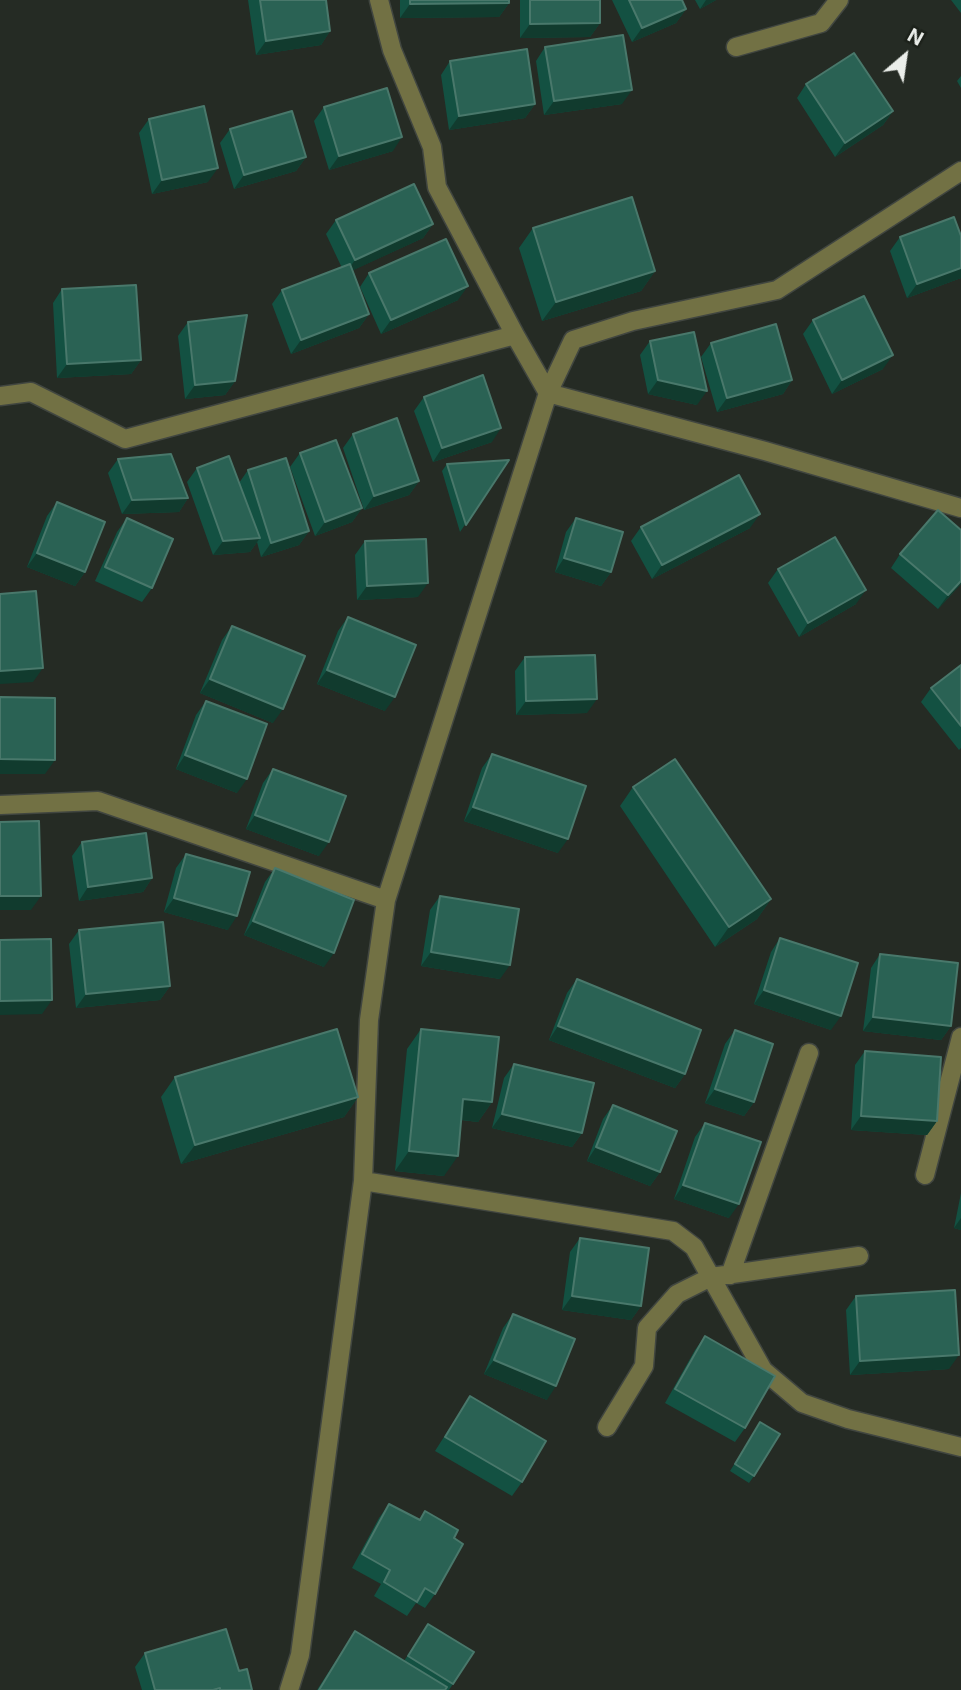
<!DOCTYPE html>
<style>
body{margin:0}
#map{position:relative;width:961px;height:1690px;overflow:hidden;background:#252b24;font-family:Inter,sans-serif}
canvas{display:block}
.north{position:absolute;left:870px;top:21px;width:70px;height:70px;-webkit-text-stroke:5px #1c211a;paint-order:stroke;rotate:29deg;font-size:19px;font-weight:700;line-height:28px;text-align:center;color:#ebeeea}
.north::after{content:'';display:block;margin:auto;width:24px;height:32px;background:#ebeeea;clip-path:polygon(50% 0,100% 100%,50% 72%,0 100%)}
</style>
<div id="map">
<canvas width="961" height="1690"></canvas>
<div class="north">N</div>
</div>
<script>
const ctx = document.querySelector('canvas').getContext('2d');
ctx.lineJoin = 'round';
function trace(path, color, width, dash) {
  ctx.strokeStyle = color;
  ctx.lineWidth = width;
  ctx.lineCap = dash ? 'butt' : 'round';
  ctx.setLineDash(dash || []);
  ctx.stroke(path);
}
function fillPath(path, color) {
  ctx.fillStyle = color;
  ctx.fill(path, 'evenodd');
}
const minor = new Path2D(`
 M379,0L392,50L432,147L437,187L515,335L548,393L765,451L961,508
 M736,47L821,23L839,0
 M0,396L31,392L125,439L515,335
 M0,805L98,801L386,900
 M925,1175L961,1037
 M363,1181L673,1231L694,1247L763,1370L802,1403L848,1419L961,1447
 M730,1275L809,1053
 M607,1427L644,1366L647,1328L677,1294L711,1277L859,1256
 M289,1690L300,1655L363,1181L369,1020L386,900L548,393L573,340L633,321L777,290L961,171`);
trace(minor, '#414640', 21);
trace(minor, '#727144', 18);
fillPath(new Path2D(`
 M248,0H326L330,31L321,45L256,55Z
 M400,0H509V3L499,17L400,18Z
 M520,0H600V23L590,37L520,38Z
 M612,0H682L686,9L676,23L632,42Z
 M695,0H716L700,9Z
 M951,0H961V13Z
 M545,47L622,104L544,115L536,61Z
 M450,61L535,104L525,118L449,130L441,75Z
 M961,76V88L957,81Z
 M806,84L893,111L883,125L835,157L797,98Z
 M324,107L393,151L329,170L314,121Z
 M149,119L208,182L152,194L139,133Z
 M230,129L306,157L296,171L234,189L220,143Z
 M336,220L433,224L423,238L353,270L369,314L359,328L291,354L272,304L282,290L342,268L326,234Z
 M533,228L655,271L641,291L542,321L519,248Z
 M961,236V278L907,298L890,251L900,237Z
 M369,273L458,300L381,334L360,287Z
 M62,289L141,360L131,374L57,378L53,303Z
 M813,320L883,369L832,394L803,334Z
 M188,322L235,381L225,395L185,399L178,336Z
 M650,341L697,405L648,394L640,355Z
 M711,343L792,380L783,394L717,412L701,357Z
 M424,397L492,442L433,462L414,411Z
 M353,434L419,481L409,495L364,510L343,448Z
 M300,453L362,508L352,522L315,536L290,467Z
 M118,459L188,498L179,512L122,514L108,473Z
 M509,460L460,532L442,471L447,464Z
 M197,468L239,483L248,470L309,531L299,545L261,557L257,542L250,552L213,555L187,482Z
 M57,502L85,572L75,586L27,567L47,516Z
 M127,518L152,588L142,602L95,581L117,532Z
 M576,518L611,572L601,586L555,572L566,532Z
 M641,527L750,528L652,579L631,541Z
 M365,541L418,597L357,600L355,555Z
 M900,554L961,584L938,609L891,568Z
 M778,569L856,604L799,637L768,583Z
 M348,617L385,711L317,684L338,631Z
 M232,626L273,723L200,693L222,640Z
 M525,657L587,713L516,715L515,671Z
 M961,665V748L959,750L921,702L931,688Z
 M206,701L237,793L176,769L196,715Z
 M492,754L558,853L464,821L482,768Z
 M273,769L319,856L246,829L263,783Z
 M633,787L771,899L757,919L715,947L620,806Z
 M82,842L152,878L143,892L79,901L72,856Z
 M186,854L228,930L164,912L176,868Z
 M275,868L324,967L244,935L265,882Z
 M440,896L500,979L421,966L430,910Z
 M79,930L170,986L160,1000L76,1008L69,944Z
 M780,938L831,1030L754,1004L771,952Z
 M880,954L951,1026L941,1040L863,1031L871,968Z
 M577,979L685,1074L675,1088L549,1040L567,993Z
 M421,1029L492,1102L478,1122L461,1120L444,1176L395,1171L407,1049Z
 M735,1030L754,1102L744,1116L705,1103L725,1044Z
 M865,1051L937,1121L927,1135L851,1130L855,1065Z
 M514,1064L582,1133L572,1147L492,1128L504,1078Z
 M175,1077L358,1097L344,1117L181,1164L161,1097Z
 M613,1105L660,1172L650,1186L587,1161L603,1119Z
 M705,1123L729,1218L674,1199L695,1137Z
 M961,1193V1230L954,1228Z
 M580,1238L641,1306L631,1320L562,1310L570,1252Z
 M856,1296L949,1369L850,1375L846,1310Z
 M513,1314L547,1400L484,1374L503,1328Z
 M705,1336L745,1428L735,1442L665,1403L695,1350Z
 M470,1396L522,1482L512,1496L435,1451Z
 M760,1422L754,1476L749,1483L730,1471Z
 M389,1504L454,1538L435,1594L425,1608L416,1603L407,1616L374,1596L381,1584L352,1568L379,1518Z
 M428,1624L474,1652L449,1690H317L355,1631L404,1661Z
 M145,1653L239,1671L252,1690H142L135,1667Z`), '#135142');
fillPath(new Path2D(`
 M706,0H716L700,9Z
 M509,3L499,17L400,18L410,4Z
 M686,9L676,23L632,42L642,28Z
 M600,23L590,37L520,38L530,24Z
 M330,31L321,45L256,55L266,41Z
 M632,90L622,104L544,115L554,101Z
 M535,104L525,118L449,130L459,116Z
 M893,111L883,125L835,157L845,143Z
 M402,137L393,151L329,170L339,156Z
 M306,157L296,171L234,189L244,175Z
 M218,168L208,182L152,194L162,180Z
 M433,224L423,238L345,274L355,260Z
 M961,268V278L907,298L917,284Z
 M655,271L641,291L542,321L556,302Z
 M468,286L458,300L381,334L391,320Z
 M369,314L359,328L291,354L301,340Z
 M893,355L883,369L832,394L842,380Z
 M141,360L131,374L57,378L67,364Z
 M658,380L707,391L697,405L648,394Z
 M792,380L783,394L717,412L727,398Z
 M235,381L225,395L185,399L195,385Z
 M501,428L492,442L433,462L442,448Z
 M419,481L409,495L364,510L374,496Z
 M188,498L179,512L122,514L132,500Z
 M362,508L352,522L315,536L325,522Z
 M760,514L750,528L652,579L662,565Z
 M309,531L299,545L261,557L271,543Z
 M260,538L250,552L213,555L223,541Z
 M37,553L85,572L75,586L27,567Z
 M564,558L611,572L601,586L555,572Z
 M961,581V584L938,609L948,595Z
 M428,583L418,597L357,600L367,586Z
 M866,590L856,604L799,637L808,623Z
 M43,668L33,682L0,684V671Z
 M327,670L395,697L385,711L317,684Z
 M210,679L283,709L273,723L200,693Z
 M597,699L587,713L516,715L526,701Z
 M185,755L247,779L237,793L176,769Z
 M0,759L55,760L45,774H0Z
 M473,807L568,839L558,853L464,821Z
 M255,815L329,842L319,856L246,829Z
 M152,878L143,892L79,901L88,887Z
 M0,896H41L31,910H0Z
 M174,898L237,916L228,930L164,912Z
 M771,899L757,919L715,947L729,927Z
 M253,921L334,953L324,967L244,935Z
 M431,952L510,965L500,979L421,966Z
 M170,986L160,1000L76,1008L86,994Z
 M764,990L841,1016L831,1030L754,1004Z
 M52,1000L42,1014L0,1015V1001Z
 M873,1017L951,1026L941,1040L863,1031Z
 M558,1026L685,1074L675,1088L549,1040Z
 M715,1089L754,1102L744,1116L705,1103Z
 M358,1097L344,1117L181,1164L195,1145Z
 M463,1099L492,1102L478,1122L449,1118Z
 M502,1114L582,1133L572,1147L492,1128Z
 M861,1116L937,1121L927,1135L851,1130Z
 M596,1147L660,1172L650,1186L587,1161Z
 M409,1151L458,1156L444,1176L395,1171Z
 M683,1185L739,1204L729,1218L674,1199Z
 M961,1218V1230L954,1228Z
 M572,1296L641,1306L631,1320L562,1310Z
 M959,1355L949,1369L850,1375L860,1361Z
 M494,1360L556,1386L547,1400L484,1374Z`), '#113b2e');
const building = new Path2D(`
 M260,0H326L330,31L266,41Z
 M410,0H509V3L410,4Z
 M530,0H600V23L530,24Z
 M629,0H682L686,9L642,28Z
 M623,35L632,90L554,101L545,47Z
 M527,49L535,104L459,116L450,61Z
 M854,53L893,111L845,143L806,84Z
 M387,88L402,137L339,156L324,107Z
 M204,106L218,168L162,180L149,119Z
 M292,111L306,157L244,175L230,129Z
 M414,184L433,224L355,260L336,220Z
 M632,197L655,271L556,302L533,228Z
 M954,217L961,236V268L917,284L900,237Z
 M446,239L468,286L391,320L369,273Z
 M350,264L369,314L301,340L282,290Z
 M136,285L141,360L67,364L62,289Z
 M864,296L893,355L842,380L813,320Z
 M247,315L235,381L195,385L188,322Z
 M776,324L792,380L727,398L711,343Z
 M694,332L707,391L658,380L650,341Z
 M483,375L501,428L442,448L424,397Z
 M397,418L419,481L374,496L353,434Z
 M336,440L362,508L325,522L300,453Z
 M171,454L188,498L132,500L118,459Z
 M229,456L260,538L223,541L197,468Z
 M286,458L309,531L271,543L248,470Z
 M509,460L466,525L447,464Z
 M739,475L760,514L662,565L641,527Z
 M57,502L105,522L85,572L37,553Z
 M938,510L961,530V581L948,595L900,554Z
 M127,518L173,539L152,588L105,567Z
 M576,518L623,532L611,572L564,558Z
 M835,537L866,590L808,623L778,569Z
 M426,539L428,583L367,586L365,541Z
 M36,591L43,668L0,671V594Z
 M348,617L416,645L395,697L327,670Z
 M232,626L305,656L283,709L210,679Z
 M595,655L597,699L526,701L525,657Z
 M961,665V726L931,688Z
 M0,697L55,698V760L0,759Z
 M206,701L267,724L247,779L185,755Z
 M492,754L586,786L568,839L473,807Z
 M675,759L771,899L729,927L633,787Z
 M273,769L346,796L329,842L255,815Z
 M39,821L41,896H0V822Z
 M146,833L152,878L88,887L82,842Z
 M186,854L250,872L237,916L174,898Z
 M275,868L354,900L334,953L253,921Z
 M440,896L519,909L510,965L431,952Z
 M163,922L170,986L86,994L79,930Z
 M780,938L858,963L841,1016L764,990Z
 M51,939L52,1000L0,1001V940Z
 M880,954L958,963L951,1026L873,1017Z
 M577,979L701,1030L685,1074L558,1026Z
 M337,1029L358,1097L195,1145L175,1077Z
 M421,1029L499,1037L492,1102L463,1099L458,1156L409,1151Z
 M735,1030L773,1044L754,1102L715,1089Z
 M865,1051L941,1057L937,1121L861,1116Z
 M514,1064L594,1083L582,1133L502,1114Z
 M613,1105L677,1131L660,1172L596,1147Z
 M705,1123L761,1142L739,1204L683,1185Z
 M580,1238L649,1248L641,1306L572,1296Z
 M955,1290L959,1355L860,1361L856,1296Z
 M513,1314L575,1339L556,1386L494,1360Z
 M705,1336L775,1376L745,1428L675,1389Z
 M470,1396L546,1441L522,1482L445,1437Z
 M760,1422L780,1434L754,1476L735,1464Z
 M389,1504L420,1520L425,1511L458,1530L454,1538L463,1544L435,1594L425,1588L417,1602L384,1582L390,1570L362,1554Z
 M428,1624L474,1652L453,1684L408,1656Z
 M226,1629L239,1671L247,1669L252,1690H220V1688L213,1690H155L145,1653Z
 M355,1631L447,1687L445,1690H319Z`);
fillPath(building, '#2a6254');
trace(building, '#49786b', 2);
</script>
